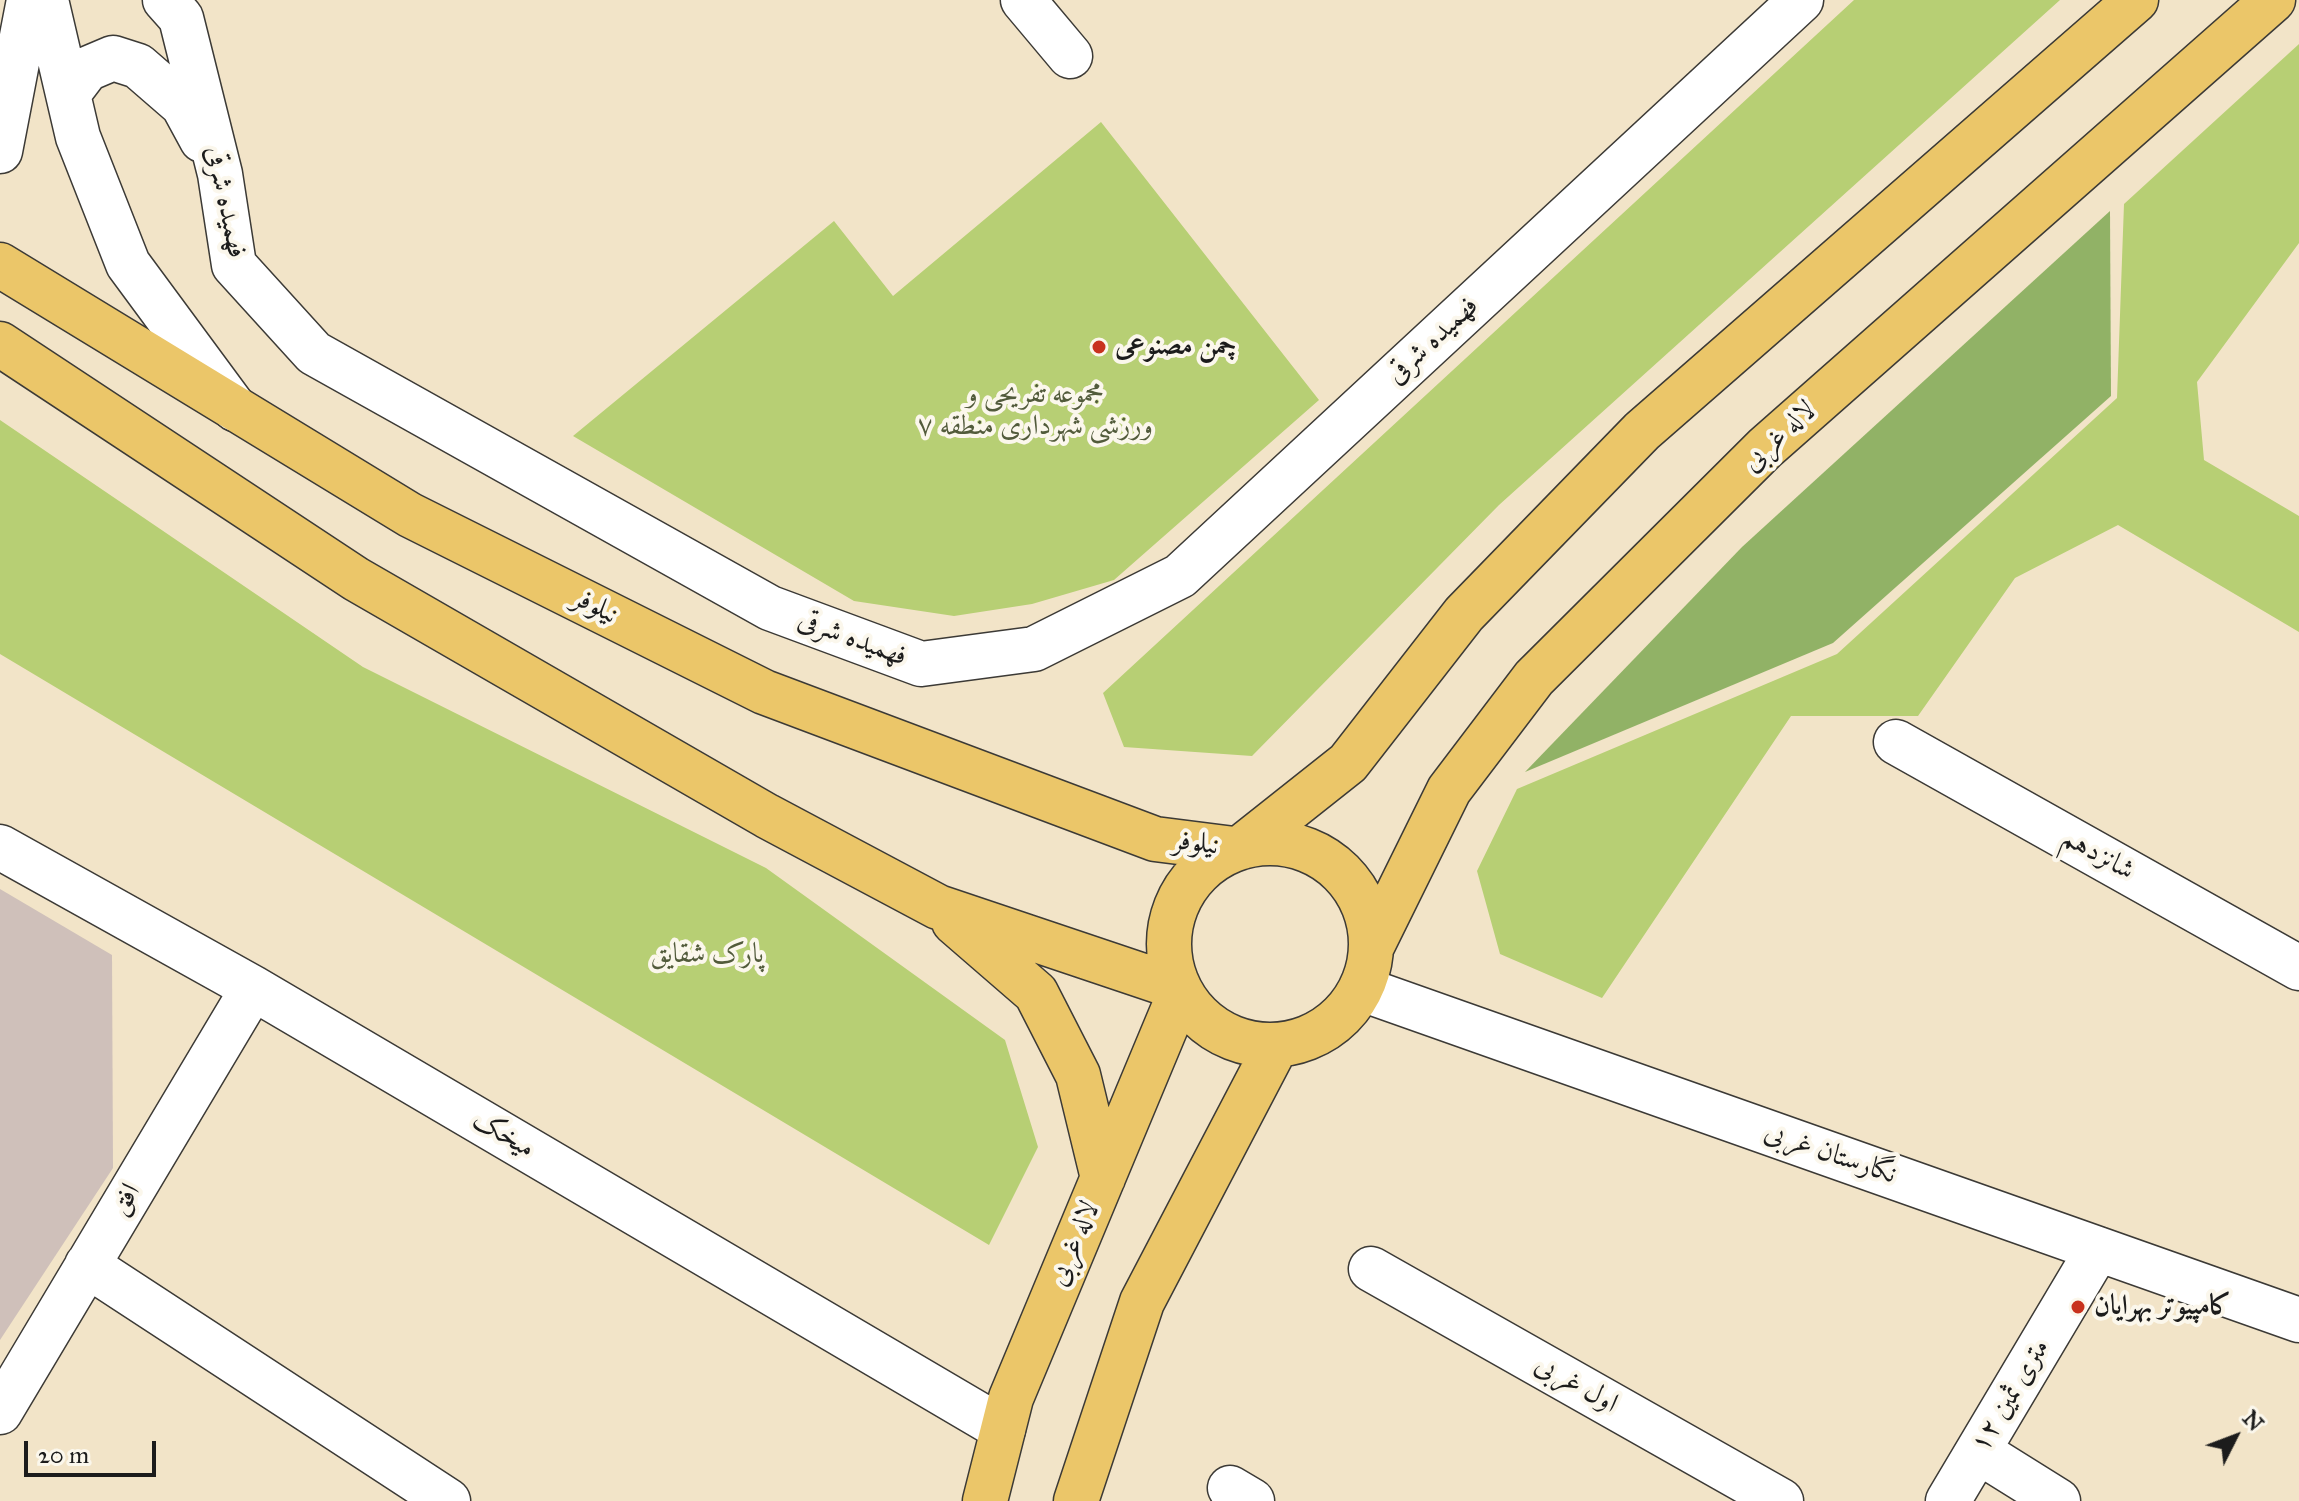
<!DOCTYPE html>
<meta charset="utf-8">
<style>
body{margin:0}
#map{position:relative;width:2299px;height:1501px;overflow:hidden;background:#f2e4c8;font-family:"IM FELL Great Primer",serif}
canvas{display:block}
.north{position:absolute;left:2195px;top:1397px;width:80px;height:80px;-webkit-text-stroke:6px #fbf7ec;paint-order:stroke;rotate:48deg;font-size:22px;font-weight:700;line-height:32px;text-align:center;color:#1c1c1c}
.north::after{content:'';display:block;margin:auto;width:28px;height:36px;background:#1c1c1c;clip-path:polygon(50% 0,100% 100%,50% 72%,0 100%)}
.scale{position:absolute;left:24px;top:1441px;width:132px;height:36px;box-sizing:border-box;border:4px solid #1c1c1c;border-top:0;padding-left:10px;font-size:24px;line-height:28px;white-space:nowrap;color:#1c1c1c;-webkit-text-stroke:6px #fbf7ec;paint-order:stroke}
</style>
<div id="map">
<canvas width="2299" height="1501"></canvas>
<div class="north">N</div>
<div class="scale">20 m</div>
</div>
<script>
const ctx = document.querySelector('canvas').getContext('2d');
ctx.lineJoin = 'round';
function fillPath(path, color) {
  ctx.fillStyle = color;
  ctx.fill(path, 'evenodd');
}
function trace(path, color, width, dash) {
  ctx.strokeStyle = color;
  ctx.lineWidth = width;
  ctx.lineCap = dash ? 'butt' : 'round';
  ctx.setLineDash(dash || []);
  ctx.stroke(path);
}
function write(font, color, halo, rows, align = 'center') {
  ctx.font = font + ' "IM FELL Great Primer",Amiri,serif';
  ctx.lineWidth = 8;
  ctx.setLineDash([]);
  ctx.textBaseline = 'middle';
  ctx.strokeStyle = halo;
  ctx.fillStyle = color;
  for (const [text, x, y, turn = 0] of rows) {
    ctx.save();
    ctx.translate(x, y);
    ctx.rotate((+turn || 0) * Math.PI / 180);
    ctx.textAlign = isNaN(turn) ? turn : align;
    if (halo) ctx.strokeText(text, 0, 0);
    ctx.fillText(text, 0, 0);
    ctx.restore();
  }
}
fillPath(new Path2D(`
 M0,889L112,955L113,1168L0,1340Z`), '#cfc0ba');
fillPath(new Path2D(`
 M1854,0H2060L1499,505L1252,756L1124,747L1103,693Z
 M2299,44V243L2197,382L2204,460L2299,516V632L2118,525L2015,578L1918,716H1791L1602,998L1500,954L1477,871L1517,789L1837,654L2117,398L2124,204Z
 M1101,122L1319,400L1114,580L1032,604L954,616L854,601L573,436L834,221L893,296Z
 M0,420L363,667L766,868L1005,1040L1038,1147L989,1245L0,654Z`), '#b7cf74');
fillPath(new Path2D(`
 M2110,211L2111,396L1833,643L1525,772L1742,547Z`), '#91b266');
const minor = new Path2D(`
 M46,0L78,137L128,264L235,409
 M165,0L181,18L220,174L234,265L314,353L770,608L921,664L1034,649L1180,576L1801,0
 M1023,0L1070,56
 M68,94L87,69L113,58L138,66L183,105L202,140
 M0,151L29,0
 M1896,742L2299,968
 M0,847L253,988L1003,1429
 M1362,989L2299,1320
 M87,1265L448,1501
 M1371,1269L1781,1501
 M0,1412L253,988
 M1978,1451L2058,1501
 M1230,1488L1252,1501
 M1948,1501L2098,1249`);
const major = new Path2D(`
 M0,265L410,515L764,692L1155,839L1234,849
 M0,344L356,579L767,816L938,907L1179,988
 M1169 944a101 101 0 1 1 202 0a101 101 0 1 1-202 0Z
 M1242,847L1348,763L1464,614L1642,431L2136,0
 M954,922L1036,993L1078,1075L1103,1178
 M1372,946L1449,790L1534,678L1765,448L2273,0
 M985,1501L1011,1398L1180,993
 M1076,1501L1142,1302L1276,1046`);
trace(minor, '#3c3a36', 47);
trace(major, '#3c3a36', 47);
trace(minor, '#fff', 44);
trace(major, '#ebc669', 44);
for (const [x, y, r, color] of [
 [1099,347,8,"#c8321e"],
 [2078,1307,8,"#c8321e"]
]) {
  const dot = new Path2D();
  dot.arc(x, y, r, 0, 2 * Math.PI);
  ctx.fillStyle = color;
  ctx.fill(dot);
  trace(dot, '#fbf7ec', 3);
}
write('28px', '#1c1c1c', '#fbf7ec', [
 ["فهمیده شرقی",225,202,78],
 ["فهمیده شرقی",1433,341,-43],
 ["لاله غربی",1780,437,-43],
 ["نیلوفر",595,607,27],
 ["فهمیده شرقی",852,639,20],
 ["نیلوفر",1196,844,7],
 ["شانزدهم",2098,855,29],
 ["میخک",503,1135,30],
 ["نگارستان غربی",1830,1154,19],
 ["افق",126,1200,-59],
 ["لاله غربی",1075,1244,-67],
 ["اول غربی",1576,1385,29],
 ["۱۲ متری ثمین",2011,1396,-59]
]);
write('bold 28px', '#1c1c1c', '#fbf7ec', [
 ["چمن مصنوعی",1115,347],
 ["کامپیوتر بهرایان",2094,1307]
], 'left');
write('28px', '#525b3b', '#fbf7ec', [
 ["مجموعه تفریحی و",1035,395],
 ["ورزشی شهرداری منطقه ۷",1035,427],
 ["پارک شقایق",707,955]
]);
</script>
